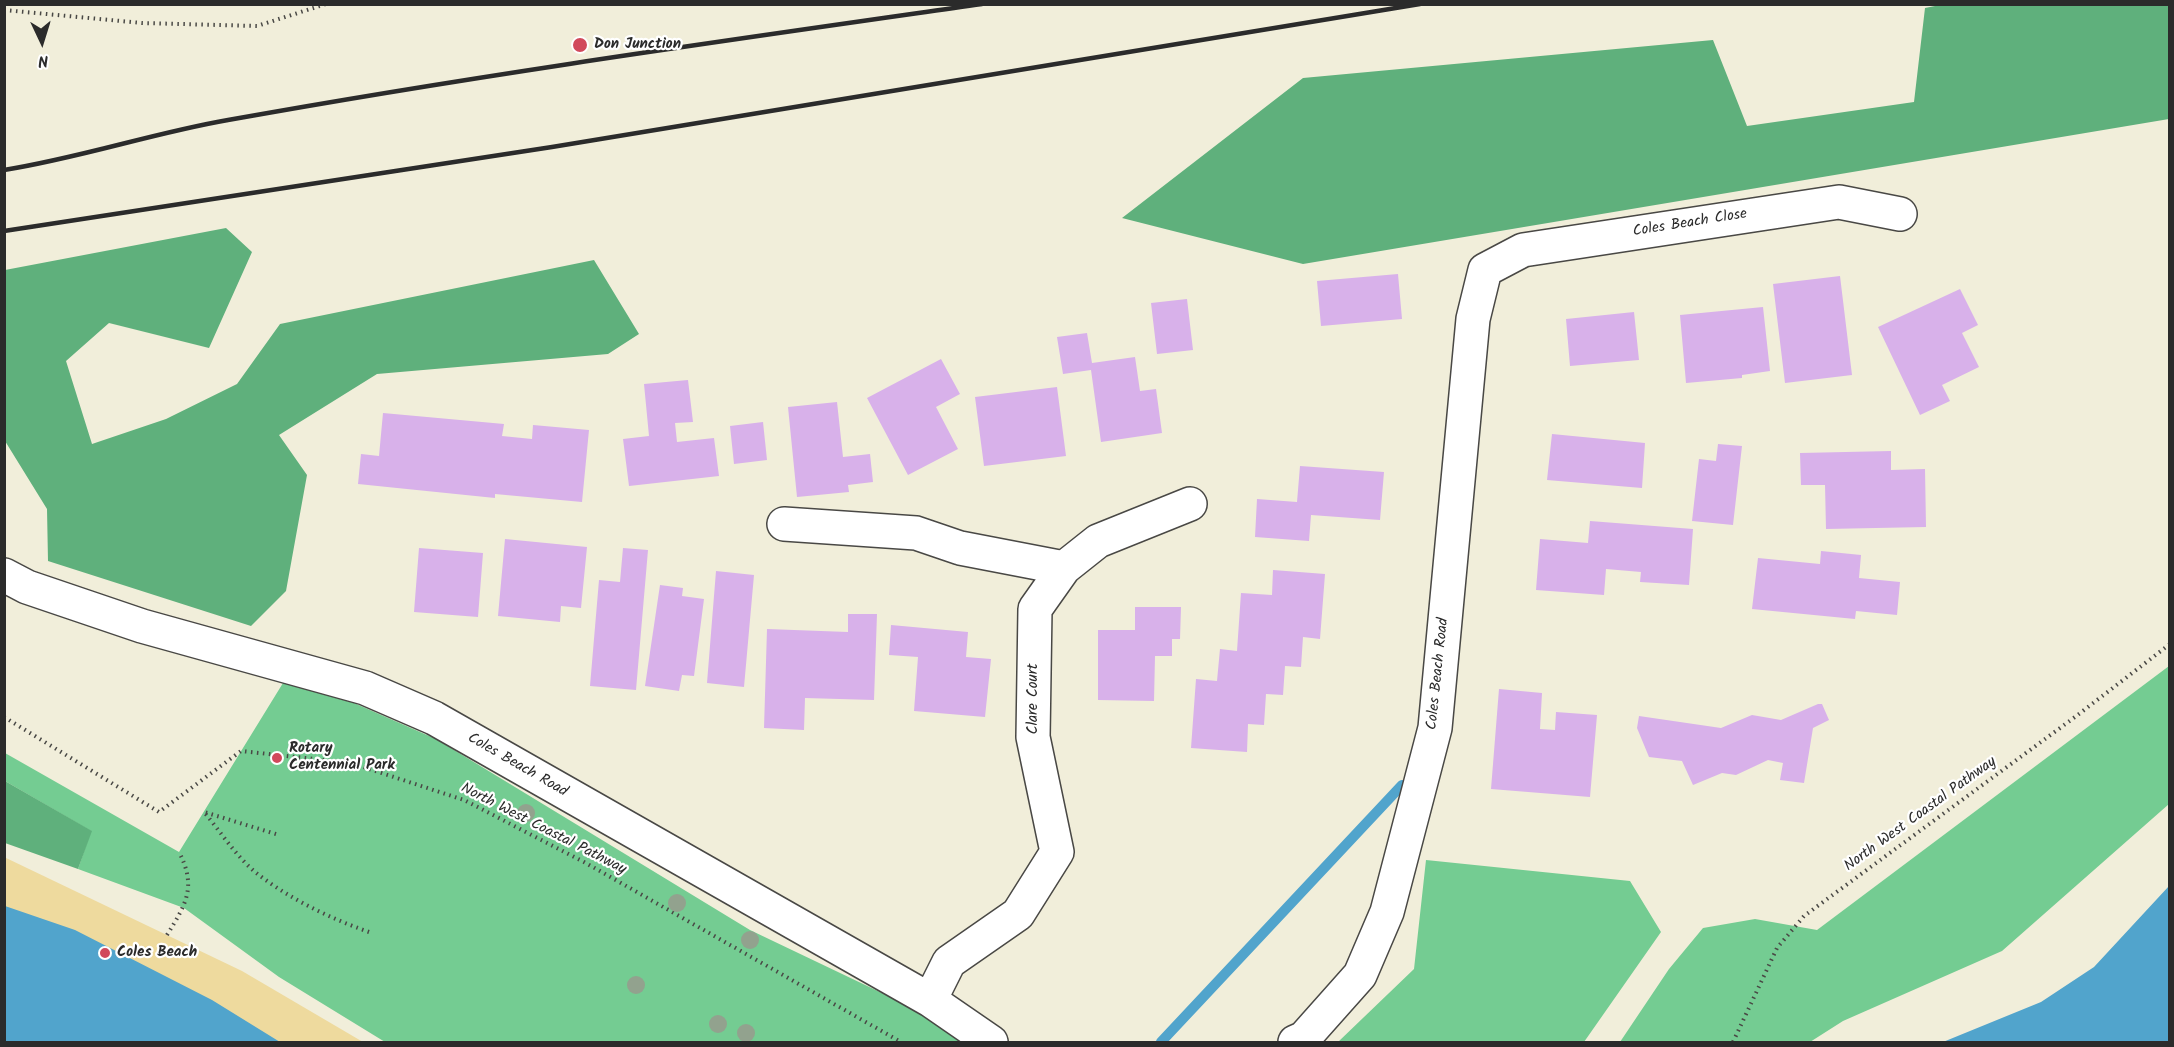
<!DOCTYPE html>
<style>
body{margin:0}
#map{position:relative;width:2174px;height:1047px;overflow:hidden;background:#f1eeda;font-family:Kalam,sans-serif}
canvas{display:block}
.frame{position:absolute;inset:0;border:6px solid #2b2b2b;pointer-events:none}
.north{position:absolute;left:12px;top:12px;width:60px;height:60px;-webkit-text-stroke:4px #fff;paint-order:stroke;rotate:176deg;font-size:16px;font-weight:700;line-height:24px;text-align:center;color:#2b2b2b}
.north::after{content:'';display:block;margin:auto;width:21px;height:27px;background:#2b2b2b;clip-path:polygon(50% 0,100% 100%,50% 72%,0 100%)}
</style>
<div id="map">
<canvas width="2174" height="1047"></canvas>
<div class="frame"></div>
<div class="north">N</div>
</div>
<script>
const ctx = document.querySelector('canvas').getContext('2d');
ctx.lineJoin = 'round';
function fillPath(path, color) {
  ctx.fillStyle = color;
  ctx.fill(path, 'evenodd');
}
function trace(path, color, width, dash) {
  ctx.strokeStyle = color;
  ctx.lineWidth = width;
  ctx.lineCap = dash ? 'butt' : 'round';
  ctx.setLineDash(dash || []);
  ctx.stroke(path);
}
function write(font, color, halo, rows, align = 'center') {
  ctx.font = font + ' Kalam,sans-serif';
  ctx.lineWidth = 4.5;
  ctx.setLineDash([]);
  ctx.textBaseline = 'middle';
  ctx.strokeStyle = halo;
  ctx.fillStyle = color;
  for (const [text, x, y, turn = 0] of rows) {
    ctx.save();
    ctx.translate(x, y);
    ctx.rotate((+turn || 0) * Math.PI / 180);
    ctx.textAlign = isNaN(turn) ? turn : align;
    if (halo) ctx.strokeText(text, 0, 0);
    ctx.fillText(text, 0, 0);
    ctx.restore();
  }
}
fillPath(new Path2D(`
 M2169,666V804L2002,951L1843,1021L1810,1042H1620L1669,969L1703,928L1755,919L1817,930Z
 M283,683L354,703L436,739L750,930L905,1004L968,1042H385L279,977L184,908L78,869L91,831L5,781V753L179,852Z
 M1426,860L1630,881L1661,932L1584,1042H1338L1414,969Z`), '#74cc92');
fillPath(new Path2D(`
 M1940,5H2169V119L1303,264L1122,218L1303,78L1713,40L1747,126L1914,102L1925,8Z
 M226,228L252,252L209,348L109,323L66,361L92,444L166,419L237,384L280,324L594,260L639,334L608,354L377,374L279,435L307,475L286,591L251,626L48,561L47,509L5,441V270Z
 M5,781L92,831L78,869L5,843Z`), '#5fb07c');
fillPath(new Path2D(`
 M4,857L242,971L363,1042H5Z`), '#eeda9e');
fillPath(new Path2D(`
 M2169,886V1042H1943L2041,1002L2094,967Z
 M5,906L75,930L212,1000L280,1042H5Z`), '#51a4cc');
trace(new Path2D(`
 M1161,1042L1402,785`), '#51a4cc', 10);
fillPath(new Path2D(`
 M1398,274L1402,319L1321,326L1317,281Z
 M1840,276L1852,375L1785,383L1773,284Z
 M1960,289L1978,325L1962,333L1979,367L1942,385L1950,401L1920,415L1878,327Z
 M1187,299L1193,350L1157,354L1151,303Z
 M1763,307L1770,371L1742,375V378L1686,383L1680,315Z
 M1634,312L1639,360L1570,366L1566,319Z
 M1087,333L1092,363L1135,357L1140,391L1156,389L1162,433L1101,442L1091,370L1063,374L1057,337Z
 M941,359L960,394L936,407L958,449L908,475L867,398Z
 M688,380L693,422L675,423L677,442L714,438L719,476L629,486L623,439L649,436L644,384Z
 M1057,387L1066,456L984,466L975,397Z
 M837,402L843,457L870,454L873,482L848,485L849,492L797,497L788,407Z
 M383,413L504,424L502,436L532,439L533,425L589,430L582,502L495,494V498L358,484L361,454L379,456Z
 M763,422L767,460L734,464L730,426Z
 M1552,434L1645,443L1642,488L1547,480Z
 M1718,444L1742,446L1733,525L1692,521L1699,459L1716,461Z
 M1891,451V470L1925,469L1926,527L1826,529L1825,485H1801L1800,453Z
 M1300,466L1384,472L1380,520L1311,515L1309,541L1255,537L1257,499L1297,502Z
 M1590,521L1693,529L1689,585L1640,582L1641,572L1606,569L1604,595L1536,590L1540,539L1588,543Z
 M505,539L587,547L581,608L561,606L560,622L498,616Z
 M419,548L483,553L478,617L414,612Z
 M623,548L648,550L636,690L590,686L599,580L620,582Z
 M1821,551L1861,555L1859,578L1900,582L1897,615L1856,611L1855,619L1752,609L1758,558L1820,564Z
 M1273,570L1325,574L1320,639L1303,637L1301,667L1285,666L1283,695L1266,694L1264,725L1248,724L1247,752L1191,748L1196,679L1217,681L1220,649L1237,651L1241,593L1272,595Z
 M716,571L754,575L744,687L707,683Z
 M660,585L683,588L682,596L704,599L694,676L682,675L679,691L645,686Z
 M1135,607H1181L1180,639H1172V656H1155L1154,701L1098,700V630H1135Z
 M848,614H877L874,700L805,698L804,730L764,728L767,629L848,632Z
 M891,625L968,632L966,657L991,659L985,717L914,711L918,657L889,655Z
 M1499,689L1542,693L1540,729L1555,730L1556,712L1597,715L1590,797L1491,789Z
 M1818,704H1822L1829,720L1813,728L1804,783L1780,780L1783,763L1768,760L1736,775L1722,773L1693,785L1682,761L1649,757L1637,728L1639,716L1721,728L1752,715L1781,720Z`), '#d8b1ea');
const street = new Path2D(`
 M784,524L916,533L960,548L1064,568
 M4,575L27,587L142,626L365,688L434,718L930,1000L991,1042
 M930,1000L949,962L1018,914L1057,852L1033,737L1035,609L1064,568L1098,541L1190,504
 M1295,1042L1304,1038L1360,975L1387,912L1435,728L1473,319L1485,270L1523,250L1839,202L1900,214`);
trace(street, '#494845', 36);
trace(new Path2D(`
 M4,10L142,23L257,26L326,4
 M4,717L159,812L241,751L351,763L464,800L584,862L901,1042
 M276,834L204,812C220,831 236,856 255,872C288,898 329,918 369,932
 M167,935C186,904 197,887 179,852
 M1733,1042L1777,948L1804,916L2075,717L2170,644`), '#494845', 4, [1.5, 4.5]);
trace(street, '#fff', 33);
trace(new Path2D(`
 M4,170C80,158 153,133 228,120C478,75 730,40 982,4
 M4,231L552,147L1420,4`), '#2b2b2b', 4.5);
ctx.fillStyle = '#92a28e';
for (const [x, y] of [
 [526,813],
 [677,903],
 [750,940],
 [636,985],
 [718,1024],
 [746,1033]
]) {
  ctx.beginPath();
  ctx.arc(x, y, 9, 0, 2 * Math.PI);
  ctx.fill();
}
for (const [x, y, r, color] of [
 [580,45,8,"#d1495b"],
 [277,758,6,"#d1495b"],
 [105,953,6,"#d1495b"]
]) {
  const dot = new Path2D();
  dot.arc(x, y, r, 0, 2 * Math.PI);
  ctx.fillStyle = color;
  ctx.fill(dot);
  trace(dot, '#fff', 2);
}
write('bold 15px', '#2b2b2b', '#fff', [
 ["Don Junction",594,45],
 ["Rotary",289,749],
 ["Centennial Park",289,766],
 ["Coles Beach",117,953]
], 'left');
write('15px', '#2b2b2b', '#fff', [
 ["Coles Beach Close",1690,224,-9],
 ["Coles Beach Road",1439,674,-84],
 ["Clare Court",1034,699,-90],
 ["Coles Beach Road",517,766,30],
 ["North West Coastal Pathway",1921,815,-36],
 ["North West Coastal Pathway",543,830,27]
]);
</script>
